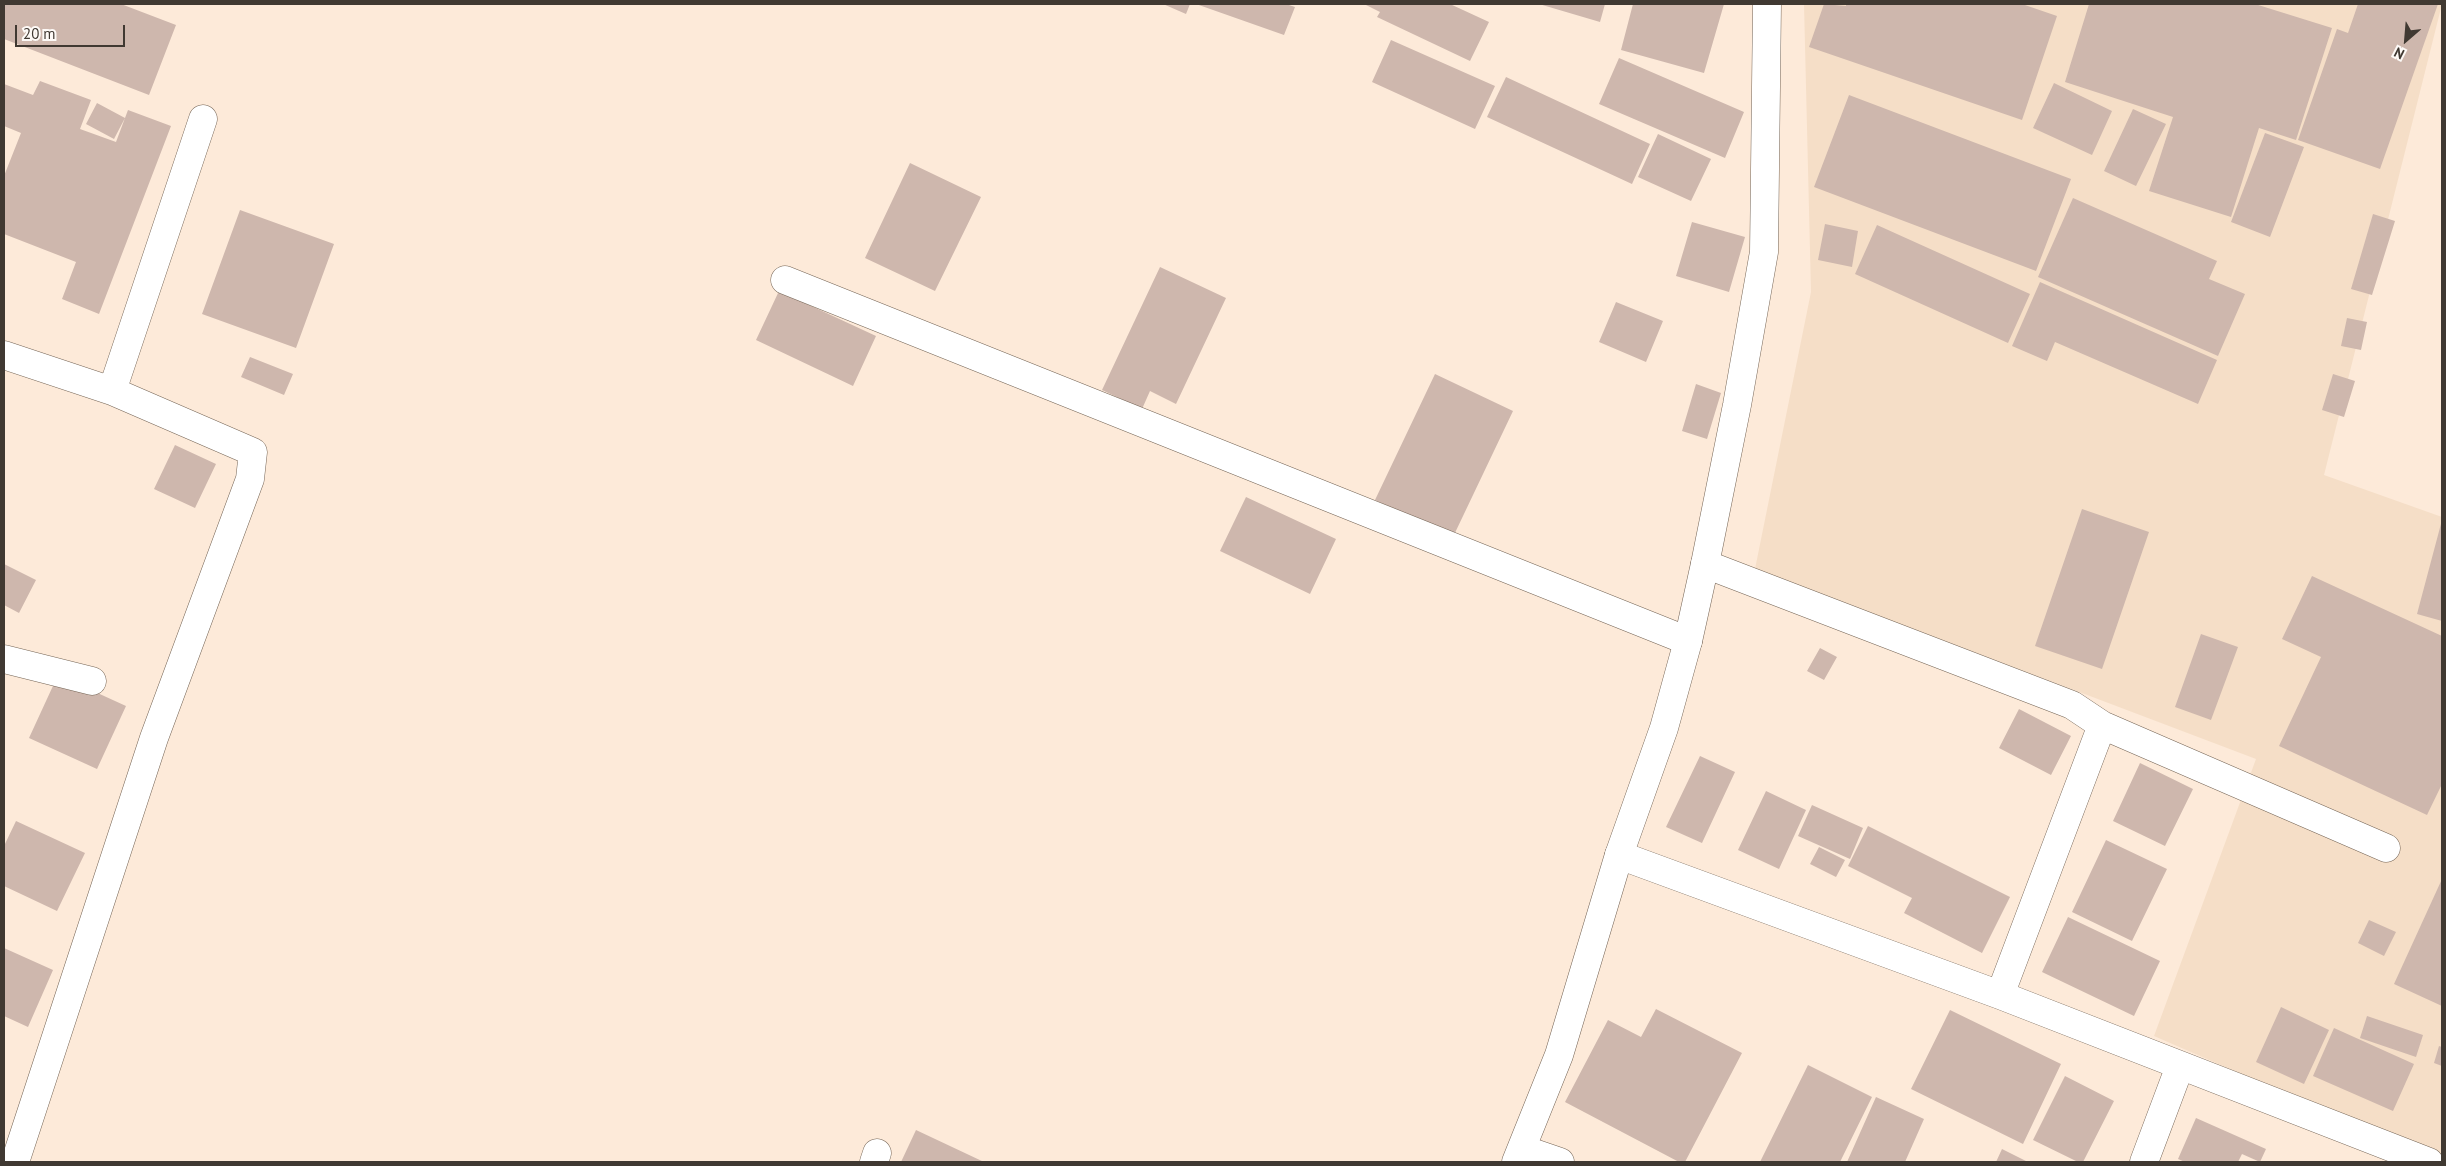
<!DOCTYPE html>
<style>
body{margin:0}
#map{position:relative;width:2446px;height:1166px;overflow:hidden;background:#fdead9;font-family:"PT Sans",sans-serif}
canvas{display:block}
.frame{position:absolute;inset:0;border:5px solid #403932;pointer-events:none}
.north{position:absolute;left:2381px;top:15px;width:50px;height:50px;-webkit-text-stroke:4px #fefaf7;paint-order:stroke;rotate:207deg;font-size:14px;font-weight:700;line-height:20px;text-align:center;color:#403932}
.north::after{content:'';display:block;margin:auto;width:18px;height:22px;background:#403932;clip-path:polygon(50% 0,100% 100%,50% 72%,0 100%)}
.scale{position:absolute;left:15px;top:25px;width:110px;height:22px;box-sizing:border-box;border:2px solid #403932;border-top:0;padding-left:6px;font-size:15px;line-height:18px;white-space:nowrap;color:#403932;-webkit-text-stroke:4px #fefaf7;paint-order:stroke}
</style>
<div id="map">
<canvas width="2446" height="1166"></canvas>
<div class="frame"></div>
<div class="north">N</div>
<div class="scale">20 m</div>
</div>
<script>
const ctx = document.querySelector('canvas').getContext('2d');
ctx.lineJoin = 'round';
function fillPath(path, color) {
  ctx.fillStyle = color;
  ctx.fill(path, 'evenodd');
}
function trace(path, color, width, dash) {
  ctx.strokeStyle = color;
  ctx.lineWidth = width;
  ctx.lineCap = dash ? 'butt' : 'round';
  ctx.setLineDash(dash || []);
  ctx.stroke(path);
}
fillPath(new Path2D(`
 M1804,4H2442L2324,475L2442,517V1161L2154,1036L2256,759L1755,569L1811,292Z`), '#f5dec7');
fillPath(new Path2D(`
 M4,4H121L176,25L149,95L4,39Z
 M1163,4H1190L1186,14Z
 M1196,4H1286L1295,7L1284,35Z
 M1364,4H1450L1489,22L1470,61L1377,17L1380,12Z
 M1539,4H1605L1600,22Z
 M1633,4H1724L1704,73L1621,50Z
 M1824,4L1846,6V4H2022L2057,16L2022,120L1809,47Z
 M2089,4H2255L2332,28L2296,140L2259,128L2231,217L2149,191L2173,117L2065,82Z
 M2358,4H2438L2380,169L2298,140L2337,29L2348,33Z
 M1391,40L1495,86L1475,129L1372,82Z
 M1619,58L1744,112L1725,158L1599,104Z
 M1506,77L1650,144L1632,184L1487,117Z
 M40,81L91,100L80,129L116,142L128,110L171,126L99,314L62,299L76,262L4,234V176L21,133L4,126V84L33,95Z
 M2054,83L2112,111L2092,155L2033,128Z
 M1849,95L2071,179L2036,271L1814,187Z
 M97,103L125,118L114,139L86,124Z
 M2133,109L2166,124L2136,186L2104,171Z
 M2265,133L2304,147L2270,237L2231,222Z
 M1658,134L1711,159L1691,201L1638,177Z
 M910,163L981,197L935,291L865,258Z
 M2073,198L2217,261L2209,279L2245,294L2218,356L2038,277Z
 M240,210L334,244L296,348L202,314Z
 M2373,214L2395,221L2372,295L2351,289Z
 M1692,222L1745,237L1729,292L1676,276Z
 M1825,224L1858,231L1852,267L1818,260Z
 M1877,225L2030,294L2008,343L1855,274Z
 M1160,267L1226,298L1176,404L1150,391L1142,409L1102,390Z
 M2040,282L2217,360L2198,404L2055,342L2047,361L2012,346Z
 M779,291L876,336L853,386L756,340Z
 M1616,302L1663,321L1646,362L1599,342Z
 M2347,318L2367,322L2361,350L2341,346Z
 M250,357L293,374L284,395L241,377Z
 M1435,374L1513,411L1453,537L1375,500Z
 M2333,374L2355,381L2344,417L2322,410Z
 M1696,384L1721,393L1707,439L1682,431Z
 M175,445L216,464L195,508L154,489Z
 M1246,497L1336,539L1310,594L1220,551Z
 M2082,509L2149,532L2102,669L2035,646Z
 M2442,520V621L2417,614Z
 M4,564L36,580L19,613L4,605Z
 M2312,576L2442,636V784L2427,815L2279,746L2321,657L2282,639Z
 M2201,634L2238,647L2211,720L2175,707Z
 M1820,648L1837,657L1824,680L1807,671Z
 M58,675L126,706L97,769L29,738Z
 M2019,709L2071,736L2051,775L1999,748Z
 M1700,756L1735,772L1702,843L1666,827Z
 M2140,763L2193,789L2165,846L2113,821Z
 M1766,791L1806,810L1779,869L1738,850Z
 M1812,805L1863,828L1850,859L1798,836Z
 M16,821L85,853L57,911L4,886V846Z
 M1868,826L2010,897L1982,953L1904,913L1912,898L1848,866Z
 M2106,840L2167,869L2132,941L2072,912Z
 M1819,847L1845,860L1836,877L1810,864Z
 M2442,879V1006L2394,984Z
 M2068,917L2160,961L2134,1016L2042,972Z
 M2369,920L2396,932L2384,956L2358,943Z
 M4,948L53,970L28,1027L4,1016Z
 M2281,1007L2329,1030L2304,1084L2256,1062Z
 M1656,1009L1742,1053L1685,1162H1679L1565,1102L1608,1020L1641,1037Z
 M1950,1010L2061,1064L2023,1144L1911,1089Z
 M2367,1016L2423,1035L2416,1057L2360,1038Z
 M2334,1028L2414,1064L2393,1111L2313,1076Z
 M2439,1046L2442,1047V1066L2434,1063Z
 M1808,1065L1872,1097L1840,1162H1760Z
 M2065,1076L2114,1101L2083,1162H2078L2033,1140Z
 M1876,1097L1924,1119L1905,1162H1847Z
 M2196,1118L2266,1149L2260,1162L2242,1154L2238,1162H2185L2178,1159Z
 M916,1130L984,1162H901Z
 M2002,1149L2028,1162H1996Z`), '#ceb7ad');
const minor = new Path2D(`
 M785,280L1688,641
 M4,355L112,391L253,452L250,479L154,738L15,1162
 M112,391L203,119
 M1705,564L2072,705L2102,725L2386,848
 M4,659L92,681
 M1619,855L2000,995L2429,1162
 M2000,995L2102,725
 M1522,1149L1560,1162
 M874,1162L877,1153
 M2144,1162L2180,1066`);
const tertiary = new Path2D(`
 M1516,1162L1559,1055L1619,855L1664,728L1688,641L1705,564L1737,405L1764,252L1767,4`);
trace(minor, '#756556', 29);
trace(tertiary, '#756556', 29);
trace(minor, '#fff', 28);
trace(tertiary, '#fff', 28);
</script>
